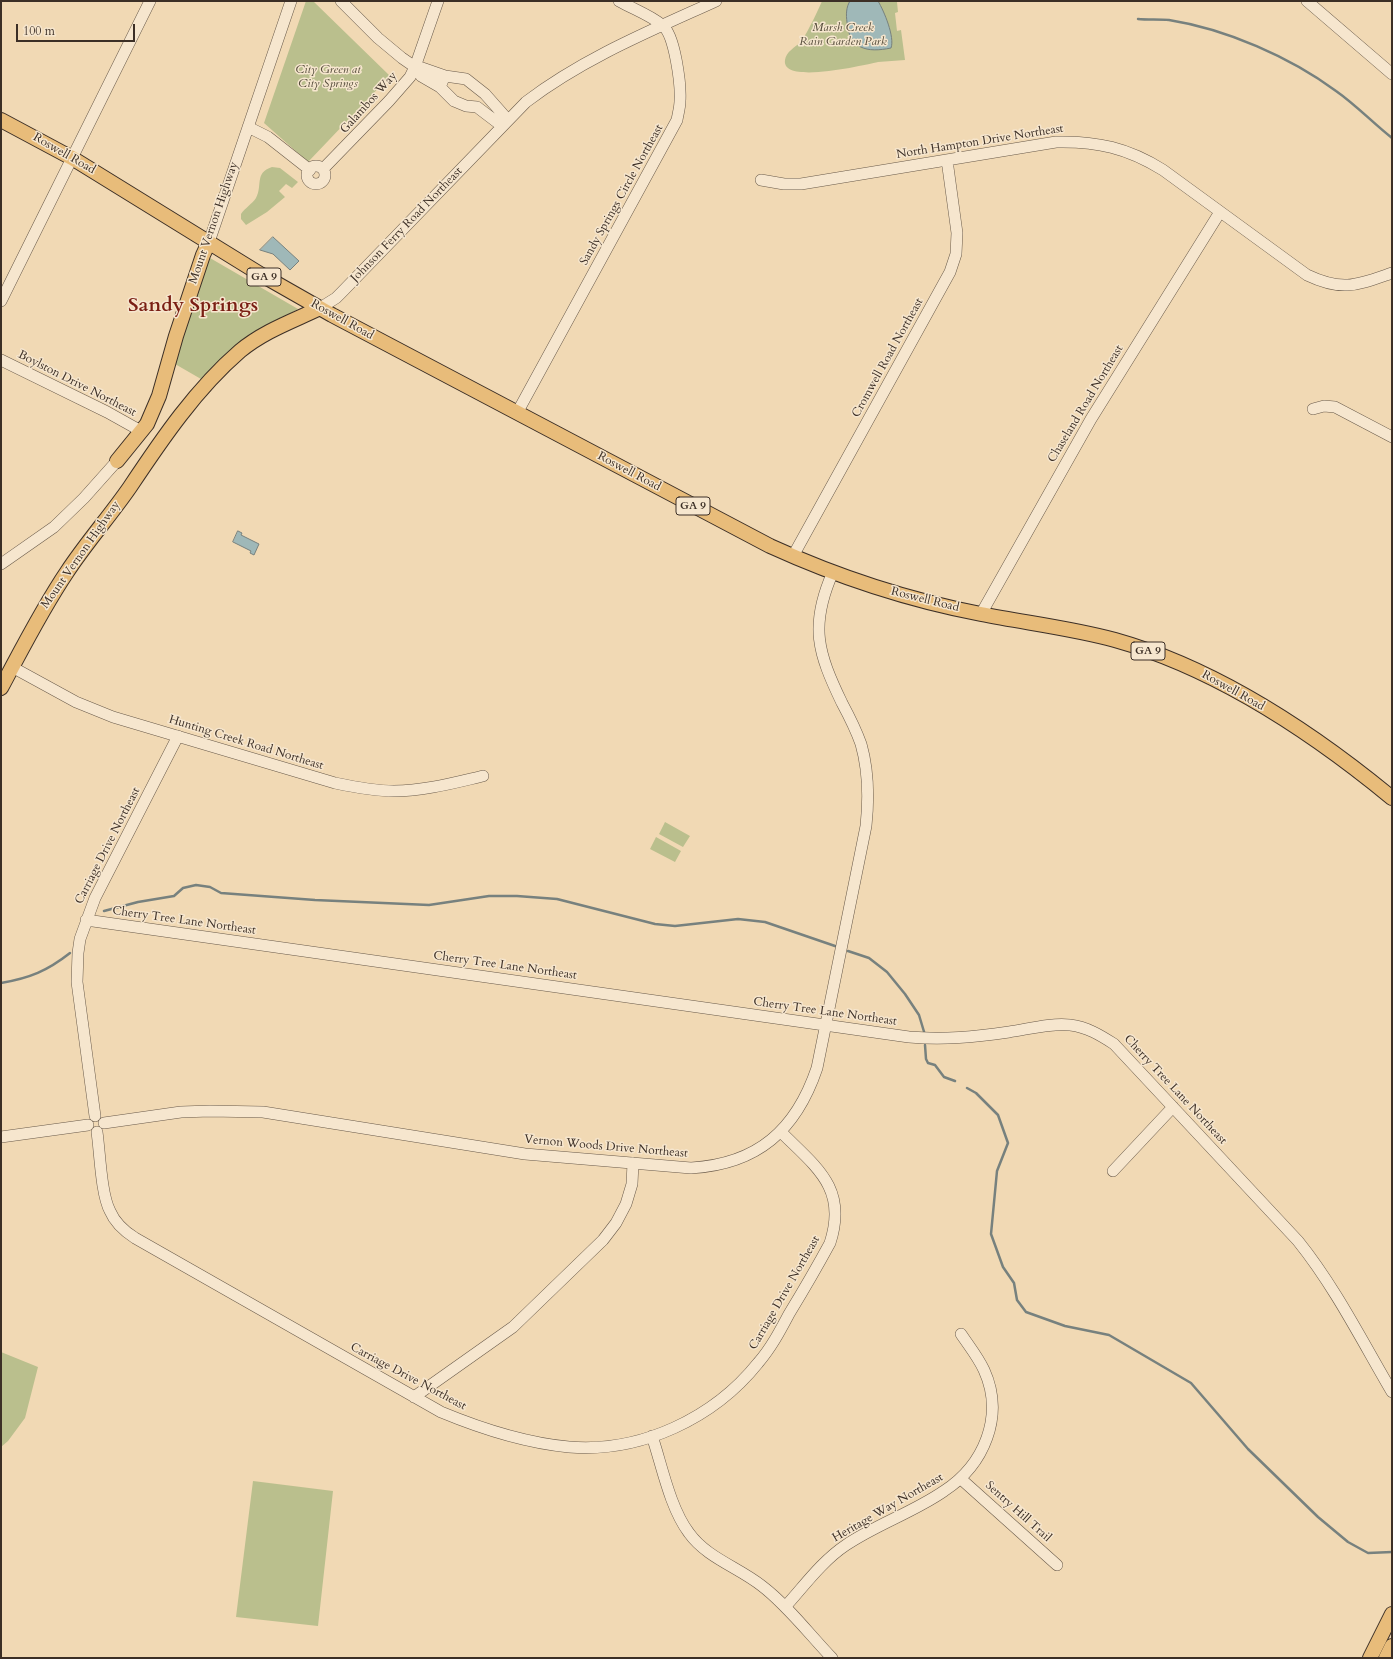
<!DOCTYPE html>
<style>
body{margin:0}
#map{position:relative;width:1393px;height:1659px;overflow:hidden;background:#f1d9b4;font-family:Cardo,serif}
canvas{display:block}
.frame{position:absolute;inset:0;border:2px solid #3c2f26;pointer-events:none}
.scale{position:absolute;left:16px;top:24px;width:119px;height:18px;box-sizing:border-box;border:2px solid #3c2f26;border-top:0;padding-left:5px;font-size:12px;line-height:14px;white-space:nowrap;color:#3c2f26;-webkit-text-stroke:3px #f6e6ce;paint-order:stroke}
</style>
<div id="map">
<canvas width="1393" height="1659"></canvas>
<div class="frame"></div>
<div class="scale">100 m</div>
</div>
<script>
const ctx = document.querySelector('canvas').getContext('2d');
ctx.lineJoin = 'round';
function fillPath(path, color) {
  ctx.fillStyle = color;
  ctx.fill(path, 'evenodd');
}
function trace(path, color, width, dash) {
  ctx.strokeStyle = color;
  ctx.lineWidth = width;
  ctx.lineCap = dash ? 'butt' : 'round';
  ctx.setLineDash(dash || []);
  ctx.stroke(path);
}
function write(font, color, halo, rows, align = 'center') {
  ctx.font = font + ' Cardo,serif';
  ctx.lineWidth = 3;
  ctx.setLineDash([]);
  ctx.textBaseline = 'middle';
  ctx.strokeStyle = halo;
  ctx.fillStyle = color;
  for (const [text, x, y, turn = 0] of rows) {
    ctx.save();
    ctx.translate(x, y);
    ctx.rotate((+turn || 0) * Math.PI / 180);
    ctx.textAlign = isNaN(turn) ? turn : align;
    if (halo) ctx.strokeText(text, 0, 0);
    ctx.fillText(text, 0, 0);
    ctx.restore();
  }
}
fillPath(new Path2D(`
 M306,1H313L390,76L308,162L264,123Z
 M822,1L897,2L898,12L895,13L897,31L901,30L905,60C896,61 887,61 878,62C864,65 781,85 785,60C786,52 795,47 801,42C805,37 819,9 822,1Z
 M272,167L280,168L298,182L292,188L286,184L279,191L285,197L267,212L246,225L241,219V214C245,208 252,204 256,198C263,185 254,173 272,167Z
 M210,258L298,309L243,340L201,379L175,364L184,330Z
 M665,822L690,836L683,847L659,834Z
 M656,837L681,851L675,862L650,849Z
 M1,1352L38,1367L25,1418L8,1441L1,1447Z
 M253,1481L333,1491L318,1626L236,1617Z`), '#babf8d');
const water = new Path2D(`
 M850,1H878C884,11 895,37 891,48C867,53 849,49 847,22C846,15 846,7 850,1Z
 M273,237L299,261L290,270L273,254L260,250Z
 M238,531L242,533L241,535L259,544L254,555L250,553L251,551L233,542Z`);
fillPath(water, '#9fb8b8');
trace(water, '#77817e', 1);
trace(new Path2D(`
 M1138,19C1148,20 1159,19 1169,20C1226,29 1290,57 1336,91C1356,105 1373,123 1392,138
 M104,911L138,902L174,896L183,888L196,885L210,887L221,893L315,900L429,905L489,896H517L557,899L655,924L675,926L738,919L765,922L835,946
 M848,951L869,958L887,972L905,994L919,1015L925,1035
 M1,983C30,978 47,971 70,953
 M925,1045L926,1059L928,1063L935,1065L944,1077L955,1081
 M967,1088L976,1093L998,1115L1008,1143L997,1171L991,1234L1003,1267L1014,1283L1017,1300L1026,1312L1065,1326L1109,1335L1191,1383L1248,1449L1318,1517L1348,1542L1368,1553L1392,1552`), '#77817e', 2.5);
const minor = new Path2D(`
 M341,1L378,38L402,58L415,67L421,76L440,87
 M1307,1L1392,74
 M415,67L422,68L445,76L466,79L485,94L508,120
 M443,80L440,87L454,101L466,106L477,107L502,126
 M248,127L268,137L310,170
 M307 175a9 9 0 1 1 18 0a9 9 0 1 1-18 0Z
 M323,169L389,101L410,77L415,67L438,1
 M761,180L784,184H801L1056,142C1097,141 1128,148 1163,170L1307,275C1343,292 1357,285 1392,273
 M209,242L291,1
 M1,301L150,1
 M320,308L336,298L342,292L526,102C584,58 650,31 716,1
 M1,360L107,412L141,431
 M1313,409L1324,406L1335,407L1392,437
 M517,413L677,120C678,114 680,107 680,101C681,85 675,34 662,25C650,15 633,9 619,1
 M793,556L950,272L956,254L957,233L947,160
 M1,564L54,527L84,498L117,461
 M981,614L1091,419L1220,212
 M12,667L76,702L113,717L335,783C354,787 374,791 394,791C424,791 453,783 483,776
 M86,920L909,1037C944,1040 974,1037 1009,1032C1029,1029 1050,1023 1070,1025C1087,1027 1100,1035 1114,1044L1298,1241C1335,1287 1362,1341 1392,1392
 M95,1116L77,982L78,953L80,939L95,898L178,736
 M104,1123L181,1112L210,1111L263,1112L525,1154L691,1168C758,1164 796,1130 817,1068L866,826C869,798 869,772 861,744C856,730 849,716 842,703C818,653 809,626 833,572
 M97,1132C100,1153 101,1194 110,1211C115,1223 124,1231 135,1238L441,1412C482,1429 526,1443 569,1447C641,1453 714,1418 758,1363C771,1348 780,1331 789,1314C803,1291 817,1267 830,1243C848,1188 816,1167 781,1132
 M1,1137L88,1125
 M1113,1171L1173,1107
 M414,1397L513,1327L603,1240L616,1223L626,1204L632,1184L633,1163
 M652,1436C662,1466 670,1508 689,1533C707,1558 738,1567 762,1586C787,1605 810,1635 832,1658
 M961,1479L1057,1565
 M785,1607C804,1586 822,1561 846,1545C877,1524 914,1512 944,1491C984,1465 1005,1416 984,1370C978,1357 969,1346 961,1334`);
const major = new Path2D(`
 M1,120L72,158L260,274L332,315L770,546C838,577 908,600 981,614C1026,623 1071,628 1115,640C1215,668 1313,733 1392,798
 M117,461L147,424L159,396L176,336L203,255L209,242
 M1,688C22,649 42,609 67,572C86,543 110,516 130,487C162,439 196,389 240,351C264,331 293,321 320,308
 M1370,1658L1392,1614
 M1386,1658L1392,1646`);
trace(minor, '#695a4a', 12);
trace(major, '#3c2f26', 16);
trace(minor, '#f6e6ce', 11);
trace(major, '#e8bc7a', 14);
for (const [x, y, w] of [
 [264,277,34],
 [693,506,34],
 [1148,651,34]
]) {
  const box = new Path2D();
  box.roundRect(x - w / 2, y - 9, w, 18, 3);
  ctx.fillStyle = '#f6e6ce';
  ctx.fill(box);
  trace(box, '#3c2f26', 1);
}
write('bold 11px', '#3c2f26', null, [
 ["GA 9",264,277],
 ["GA 9",693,506],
 ["GA 9",1148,651]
]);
write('italic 12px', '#554c3b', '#f6e6ce', [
 ["Marsh Creek",843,28],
 ["Rain Garden Park",843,42],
 ["City Green at",328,70],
 ["City Springs",328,84]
]);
write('12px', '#3c2f26', '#f6e6ce', [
 ["Galambos Way",369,103,-48],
 ["North Hampton Drive Northeast",980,142,-9],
 ["Roswell Road",64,154,30],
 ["Sandy Springs Circle Northeast",622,195,-61],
 ["Mount Vernon Highway",214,223,-71],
 ["Johnson Ferry Road Northeast",407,225,-46],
 ["Roswell Road",342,320,29],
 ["Cromwell Road Northeast",888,358,-61],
 ["Boylston Drive Northeast",77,384,27],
 ["Chaseland Road Northeast",1086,404,-59],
 ["Roswell Road",629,472,28],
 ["Mount Vernon Highway",81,555,-55],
 ["Roswell Road",925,600,14],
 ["Roswell Road",1233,691,29],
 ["Hunting Creek Road Northeast",246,743,17],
 ["Carriage Drive Northeast",108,846,-63],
 ["Cherry Tree Lane Northeast",184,921,8],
 ["Cherry Tree Lane Northeast",505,966,8],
 ["Cherry Tree Lane Northeast",825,1012,8],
 ["Cherry Tree Lane Northeast",1175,1090,47],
 ["Vernon Woods Drive Northeast",606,1147,5],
 ["Carriage Drive Northeast",785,1293,-60],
 ["Carriage Drive Northeast",408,1377,28],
 ["Heritage Way Northeast",888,1508,-30],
 ["Sentry Hill Trail",1018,1512,42]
]);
write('bold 20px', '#7a1f14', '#f6e6ce', [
 ["Sandy Springs",193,306]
]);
</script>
